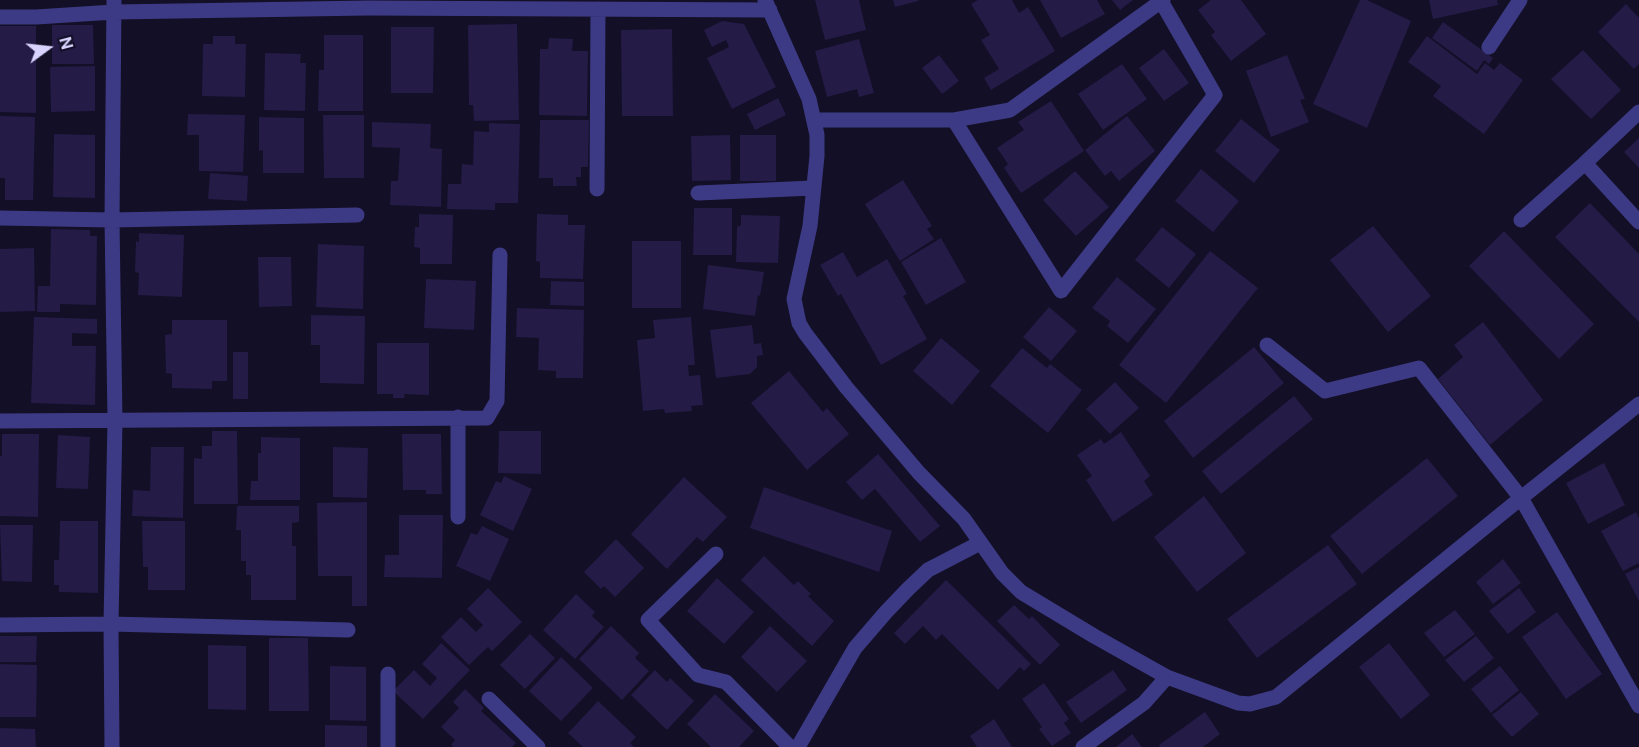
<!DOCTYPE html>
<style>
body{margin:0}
#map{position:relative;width:1639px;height:747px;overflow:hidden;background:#130f26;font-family:"Public Sans",sans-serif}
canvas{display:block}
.north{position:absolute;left:18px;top:18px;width:60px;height:60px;-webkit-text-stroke:4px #130f26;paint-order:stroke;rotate:75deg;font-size:16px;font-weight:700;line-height:24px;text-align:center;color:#d9d4ff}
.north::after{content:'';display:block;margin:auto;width:21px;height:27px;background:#d9d4ff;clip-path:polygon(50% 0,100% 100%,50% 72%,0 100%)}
</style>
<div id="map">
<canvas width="1639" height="747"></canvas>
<div class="north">N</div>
</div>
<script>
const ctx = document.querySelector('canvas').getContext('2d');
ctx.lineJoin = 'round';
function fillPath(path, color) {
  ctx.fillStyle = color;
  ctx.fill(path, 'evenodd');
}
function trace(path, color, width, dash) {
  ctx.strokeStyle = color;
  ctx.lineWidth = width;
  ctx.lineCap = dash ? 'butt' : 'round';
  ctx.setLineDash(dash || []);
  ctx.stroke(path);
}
fillPath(new Path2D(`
 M815,0H859L866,30L825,40Z
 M893,0H918V1L895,7Z
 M978,0H1012L1019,13L1028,7L1055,51L991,90L984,78L999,69L981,40L990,35L971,4Z
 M1040,0H1097L1105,14L1061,38Z
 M1112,0H1133L1120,10Z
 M1211,0H1241L1266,34L1231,61L1211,35L1215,32L1198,10Z
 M1360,0H1367L1411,21L1367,128L1313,104Z
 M1429,0H1497L1498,5L1433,19Z
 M1626,4L1639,18V64L1634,69L1598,32Z
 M722,21L744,24L776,87L732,109L707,58L729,47L726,40L712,47L704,30Z
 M1443,22L1493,58L1489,64L1484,60L1477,71L1432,38Z
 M517,24L519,120L474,121L473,105H469L468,25Z
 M52,25H93L94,64H52Z
 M0,26H36V113L0,112Z
 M391,27H434L433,93H391Z
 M672,29L673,116H622L621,30Z
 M324,35H363V111H318L319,70H324Z
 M213,36H235V44H246L245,97L202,96L203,44H213Z
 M1427,36L1477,74L1485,63L1494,70L1500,63L1523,80L1484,134L1433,96L1441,86L1408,62Z
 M549,38L573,39L572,51H588L587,116L539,115L540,49H548Z
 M859,39L874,93L859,97L857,89L827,97L815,51Z
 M1164,49L1189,83L1164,101L1139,68Z
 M1583,50L1621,90L1591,119L1551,79Z
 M265,53L301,54L300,63H306L305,111L264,110Z
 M939,55L959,81L942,94L922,68Z
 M1287,55L1305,99L1300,100L1309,122L1271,137L1246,71Z
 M1122,64L1147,99L1103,130L1078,94Z
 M95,66V111L51,112L50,67Z
 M778,98L786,115L755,130L747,114Z
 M1051,101L1084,151L1021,193L1004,168L1008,164L997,148L1024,130L1018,122Z
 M188,114L245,115L243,172L199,171V135H187Z
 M323,115H364V178H324Z
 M0,116L35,117L33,200H5V178H0Z
 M1127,116L1155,151L1119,181L1111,171L1105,176L1085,150Z
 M259,117L304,118V173H263V150L259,151Z
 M1241,119L1280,150L1254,183L1215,151Z
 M540,120H589L588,167H581V177H576L577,186H553V178H539Z
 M372,122L431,124L430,148L442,149L441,207L390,205L391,181H398L400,148L372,147Z
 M489,123L520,124L518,203H495V210L447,209L448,184H461L462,164L473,165L474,131L489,132Z
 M54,134L95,135V198L53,197Z
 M730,135L731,180L692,181L691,136Z
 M740,135H776V181H740Z
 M1639,138V168L1624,152Z
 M1201,169L1239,201L1213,232L1175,201Z
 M1075,171L1109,207L1076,236L1043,200Z
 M210,173L248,176L247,201L208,199Z
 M903,180L932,226L927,229L934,239L900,261L865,204Z
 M1590,203L1639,254V322L1555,237Z
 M694,208H732V255H693Z
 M419,214L453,215L452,264H420V248L414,247L415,227H419Z
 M537,214L568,215V225H585L583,279L540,278V262L536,261Z
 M741,215L780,216L778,263L736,262L737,227L741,225Z
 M1373,226L1431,296L1388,332L1330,260Z
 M1162,227L1196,254L1169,288L1135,260Z
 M51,229L90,230V236H97L96,305L60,304V312H37L38,286H50Z
 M1504,231L1594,324L1559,359L1469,266Z
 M139,233L184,235L182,297L138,295L139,273L135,272L136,241L139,242Z
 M941,238L966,282L926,305L901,262Z
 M632,241H681V308H632Z
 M318,244L364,246L363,309L316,307Z
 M34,248L35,311L0,312V249Z
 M1210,251L1258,288L1166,403L1119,365Z
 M843,252L857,277L887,259L907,294L903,296L927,339L881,365L841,294L838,296L820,265Z
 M258,257H291L292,306L259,307Z
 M708,265L764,272L760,296L758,295L755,316L703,309Z
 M1117,277L1156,309L1128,343L1107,326L1110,321L1092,308Z
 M426,279L476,281L474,330L424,328Z
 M551,281L584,282V306L550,305Z
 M1049,307L1077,331L1051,361L1023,337Z
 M517,308L584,310L583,378H556V371L538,370L539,338L516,337Z
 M311,315L365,316L364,384L320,383V345H311Z
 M34,317L97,319V334L72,333V346H96L95,405L31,403Z
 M691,317L695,365H688L689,376L700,375L703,405L691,406L692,411L665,413L664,409L643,411L637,340L655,338L653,320Z
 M172,320H227V381H212V389L172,388V374L166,373L165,335L172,334Z
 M1483,322L1543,400L1490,445L1438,379L1463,357L1454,345Z
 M752,325L754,344L761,343L763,355L757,356V367L750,374L716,378L710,330Z
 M941,338L980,371L952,405L913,371Z
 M377,343H429V395L404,394L405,398H393V394H377Z
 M1254,347L1284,383L1193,458L1164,421Z
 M1022,348L1047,368L1050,364L1082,390L1048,433L990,386Z
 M233,352H248V399H233Z
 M789,371L823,412L827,408L849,434L807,470L751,403Z
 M1115,382L1139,408L1110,434L1086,409Z
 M1294,396L1313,419L1221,494L1202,471Z
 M212,431H237L238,504H194V458L202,459V446H212Z
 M499,431H541V474L498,473Z
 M1121,432L1150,476L1144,481L1153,495L1113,522L1086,480L1092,476L1077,455L1101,439L1104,444Z
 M2,434H39L38,517L0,516V456H2Z
 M402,434H441L442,494H426V490H403Z
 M58,435L90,437L88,489L56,488Z
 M261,437L300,438V500H250L251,481H258V453H261Z
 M151,447H184L183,518L132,516L133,490L150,491Z
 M333,447L368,448L367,498L333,497Z
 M878,454L940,526L920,542L875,489L862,500L846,482Z
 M1427,458L1458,496L1362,574L1330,536Z
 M1604,463L1625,505L1588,524L1566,483Z
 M504,476L532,489L513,531L480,515L496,481L501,483Z
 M684,477L727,517L703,542L697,537L667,569L631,534Z
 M764,487L892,531L879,572L750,528Z
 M1204,496L1246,553L1197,592L1154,537Z
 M367,502V606H352V576H318L317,503Z
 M237,506H299V522L292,523V546H296V600H251V575H246V561H241V530H236Z
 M1636,512L1639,518V563L1623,571L1601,531Z
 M399,515H443L442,578L384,577L385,555H399Z
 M60,521H98V593L59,592V585H54V560H59Z
 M142,521H185V590H148V567H143Z
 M0,525H33L32,582L2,581Z
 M482,526L509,539L490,581L456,566L471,533L477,535Z
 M616,539L644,568L615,597L604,586L601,589L584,572Z
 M1328,545L1357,584L1257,658L1227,619Z
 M764,556L794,585L798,581L811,594L808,596L834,621L812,646L741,580Z
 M1503,559L1521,583L1493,604L1476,582Z
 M1639,567V601L1625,574Z
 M717,578L754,612L724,644L687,611Z
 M946,580L1031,664L1024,671L1020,667L998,690L942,634L936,640L923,626L905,644L894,633Z
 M488,588L522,622L492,651L488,647L469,665L441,637L461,617L476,632L483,625L467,609Z
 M1519,588L1536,612L1508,634L1489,611Z
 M576,594L595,612L592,616L604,627L575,659L543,630Z
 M1014,605L1029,619L1032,616L1060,645L1040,665L997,621Z
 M1455,610L1475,634L1444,657L1424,633Z
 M1557,612L1602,674L1566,699L1522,637Z
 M611,626L639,653L635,658L649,671L622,700L579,659Z
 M770,626L807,661L777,692L741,657Z
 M530,634L555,658L525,689L500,665Z
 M0,636H37L36,662H0Z
 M1476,636L1494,658L1464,682L1445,660Z
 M269,638H308L309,711H269Z
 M441,643L470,670L423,719L393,691L414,670L430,686L437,678L422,664Z
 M1389,643L1430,695L1401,719L1359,667Z
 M208,645L246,646V710L208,709Z
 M561,657L593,688L561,721L529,691Z
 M0,664L37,665L36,717H0Z
 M330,666L366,667V721L330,720Z
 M1500,666L1519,690L1491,713L1471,689Z
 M655,670L667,682L670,678L694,701L667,730L631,695Z
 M1113,670L1127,690L1081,723L1066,702Z
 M1044,683L1069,719L1064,723L1071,733L1052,746L1039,729L1042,727L1022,699Z
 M465,689L484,708L481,711L516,743L512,747H454L451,745L455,740L441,727L459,708L453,702Z
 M1521,692L1539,714L1512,737L1492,715Z
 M715,694L754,731L739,747H711L687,724Z
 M598,701L636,737L630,743L634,747H583L568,733Z
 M1205,712L1220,734L1203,747H1160L1159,745Z
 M994,719L1012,747H977L970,736Z
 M325,725L367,726V747H325Z
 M0,728L35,729L36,747H0Z
 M1132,734L1142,747H1116Z`), '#241b47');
trace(new Path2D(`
 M765,0L809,99L817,135V156L810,226L794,299L799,323L805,333L846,387L919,473L964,519L1002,573L1021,592L1094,636L1167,677L1238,703L1250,704L1276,697L1521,498L1639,706
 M0,17H36L114,12L368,8L770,10
 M1489,47L1520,0
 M1639,112L1585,163L1639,222
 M815,120H954L1010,110L1163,0
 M954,120L1061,291L1215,95L1161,1
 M597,189L598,9
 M698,193L813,188
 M0,218L112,220L357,215
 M1521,220L1585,163
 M1267,345L1325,391L1419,368L1521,498L1639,404
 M0,421L487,418L497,401L500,255
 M458,517V417
 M716,554L648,620L698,675L726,682L790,747
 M0,625L111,624L348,630
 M388,674V747
 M489,699L538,747
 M112,747L111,624L115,421L112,220L114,0
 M798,747L855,648L886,612L908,589L928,570L980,543
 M1083,747L1144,703L1167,677`), '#3d3a85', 15);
</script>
